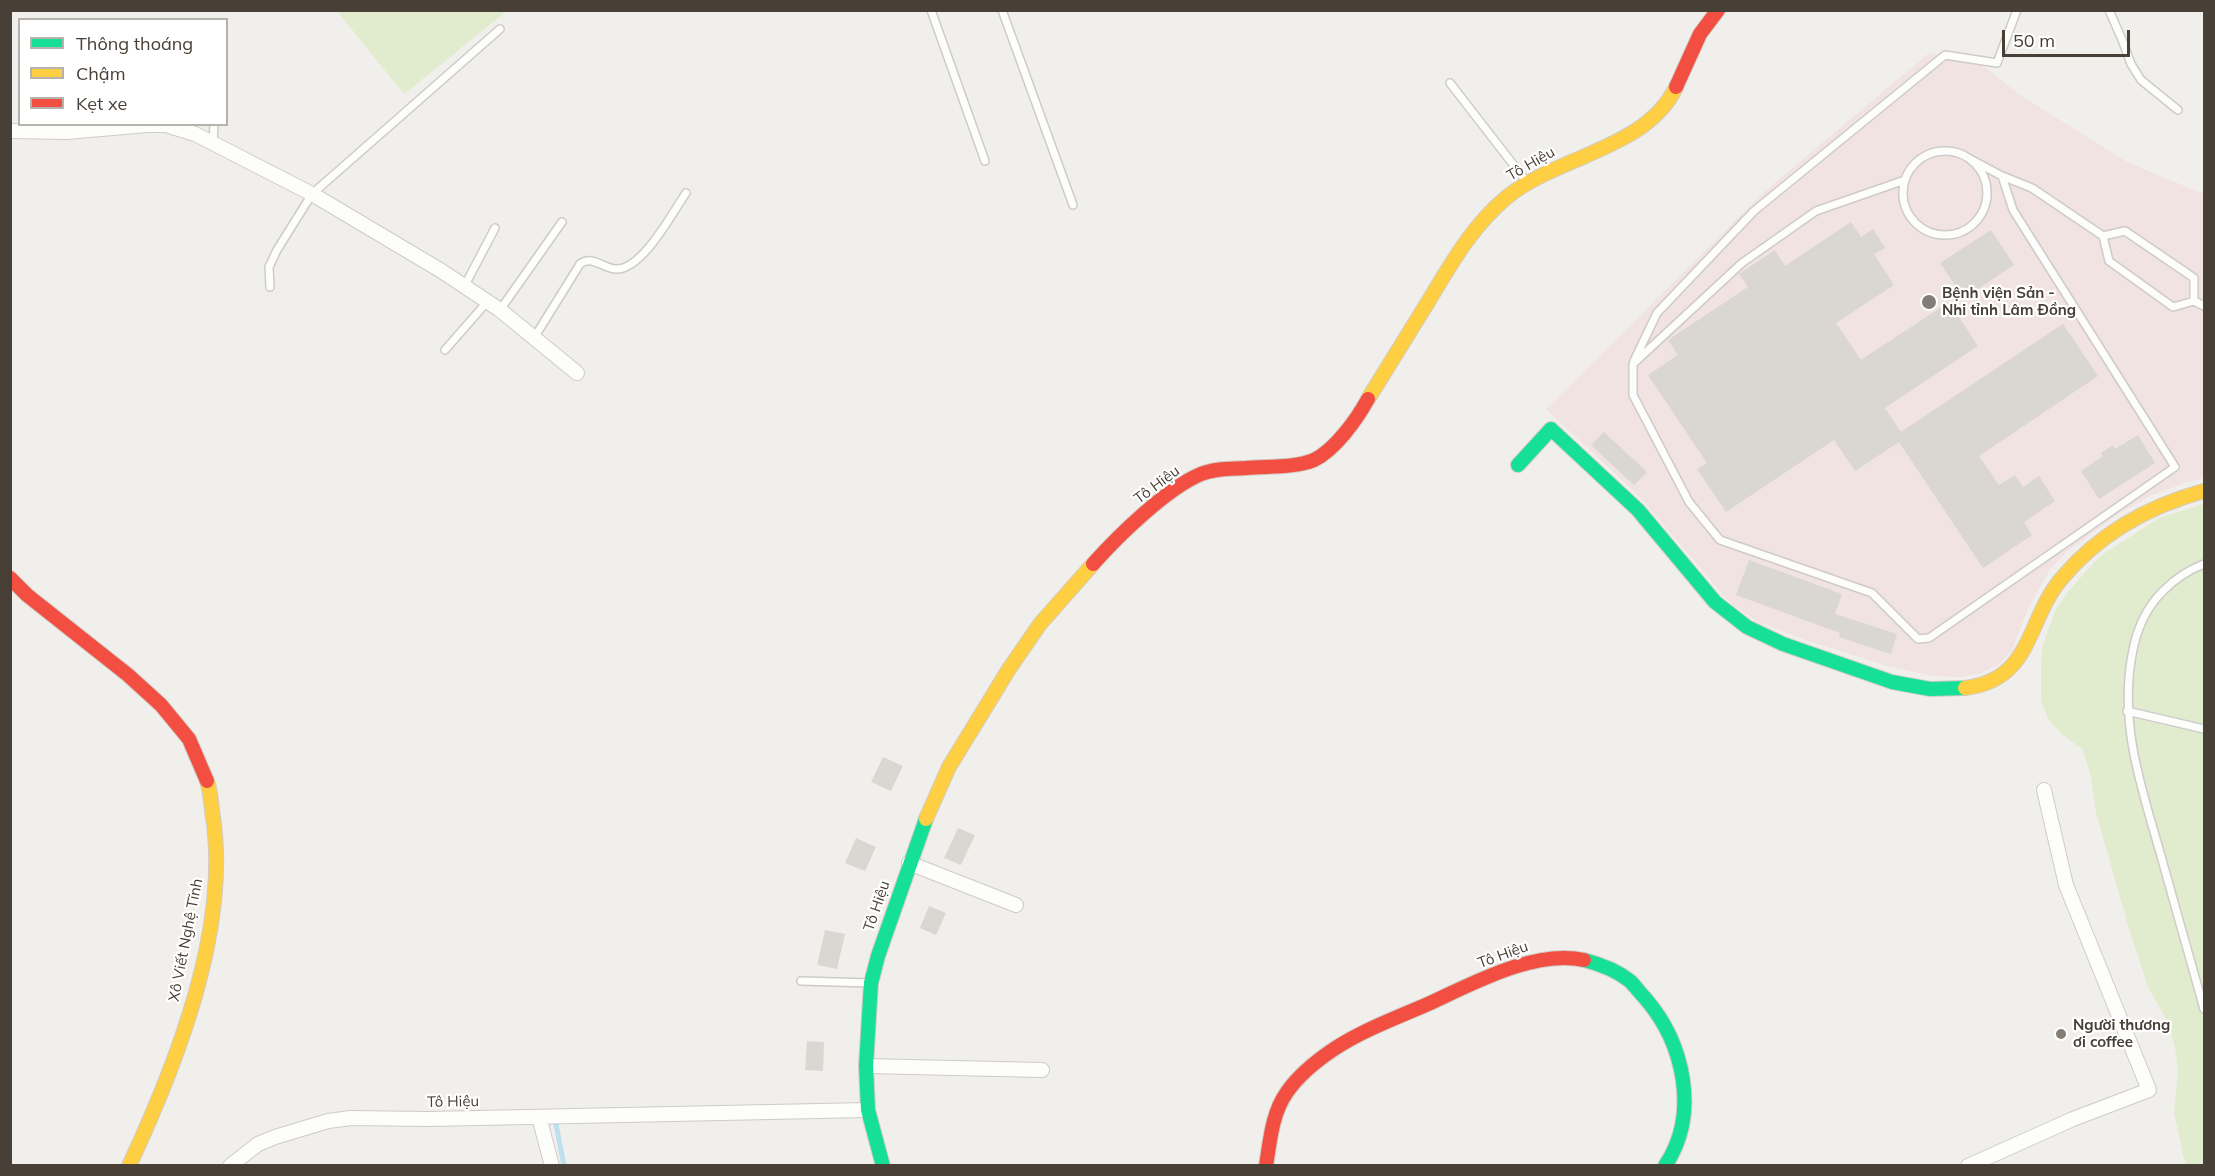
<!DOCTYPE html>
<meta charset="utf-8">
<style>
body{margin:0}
#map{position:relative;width:2215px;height:1176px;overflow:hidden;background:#f1efec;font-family:Mulish,sans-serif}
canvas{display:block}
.frame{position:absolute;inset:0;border:12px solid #484037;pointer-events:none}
.legend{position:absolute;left:18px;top:18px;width:210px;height:108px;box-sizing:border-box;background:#fff;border:2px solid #b6b3af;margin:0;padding:8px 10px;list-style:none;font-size:18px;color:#484037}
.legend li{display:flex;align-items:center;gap:12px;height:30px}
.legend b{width:30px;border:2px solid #b6b3af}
.scale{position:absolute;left:2002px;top:30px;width:128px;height:27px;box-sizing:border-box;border:3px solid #484037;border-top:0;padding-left:8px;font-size:18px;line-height:21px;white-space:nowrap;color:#484037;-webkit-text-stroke:4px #fff;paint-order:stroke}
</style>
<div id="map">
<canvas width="2215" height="1176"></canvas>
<div class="frame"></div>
<ul class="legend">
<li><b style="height:8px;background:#16e098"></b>Thông thoáng</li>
<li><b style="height:8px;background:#ffcf43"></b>Chậm</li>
<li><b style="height:8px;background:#f24e42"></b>Kẹt xe</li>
</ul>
<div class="scale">50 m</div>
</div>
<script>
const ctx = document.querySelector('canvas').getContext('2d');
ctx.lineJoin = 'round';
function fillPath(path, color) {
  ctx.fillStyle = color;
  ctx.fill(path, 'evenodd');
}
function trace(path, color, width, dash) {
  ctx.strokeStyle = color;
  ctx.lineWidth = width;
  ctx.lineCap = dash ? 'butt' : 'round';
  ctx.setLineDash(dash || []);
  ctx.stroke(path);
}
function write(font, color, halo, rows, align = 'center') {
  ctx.font = font + ' Mulish,sans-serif';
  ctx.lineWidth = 4.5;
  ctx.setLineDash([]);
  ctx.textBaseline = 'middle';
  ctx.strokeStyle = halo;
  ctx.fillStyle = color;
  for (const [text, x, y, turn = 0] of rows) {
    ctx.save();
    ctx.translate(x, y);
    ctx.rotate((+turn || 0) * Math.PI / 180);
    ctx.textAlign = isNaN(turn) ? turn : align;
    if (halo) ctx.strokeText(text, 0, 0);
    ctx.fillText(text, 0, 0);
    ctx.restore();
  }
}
fillPath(new Path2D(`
 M1929,53L1982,65L2020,95L2129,163L2204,194V478L2185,483L2150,496L2120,513L2069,550L2051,568L2042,583L2028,609L2012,650L1998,665L1981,673L1960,677L1933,676L1891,667L1805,640L1758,622L1732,605L1639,496L1546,409L1764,192Z`), '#f0e3e1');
fillPath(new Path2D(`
 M340,10H507V11L404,94L338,12Z
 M2204,504V1165H2187L2184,1159L2174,1112L2178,1072L2175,1047L2169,1024L2148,987L2126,919L2096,812L2091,777L2083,750L2063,735L2048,719L2041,701V665L2042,647L2056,609L2068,592L2099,557L2159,518Z`), '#e1ebcd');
trace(new Path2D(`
 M555,1119L564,1166`), '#bddfef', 5);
fillPath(new Path2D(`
 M1851,222L1861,237L1873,229L1885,248L1874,254L1894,285L1836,323L1861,360L1949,302L1978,346L1885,408L1901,432L2063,324L2098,376L1979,456L1999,485L2015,475L2023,487L2039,476L2055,501L2024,522L2032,535L1983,568L1899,442L1855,471L1834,440L1726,512L1697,469L1707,463L1648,375L1678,355L1668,340L1748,287L1739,274L1775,250L1785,266Z
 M1991,230L2014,265L1964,298L1940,263Z
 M1604,432L1647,472L1634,485L1591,445Z
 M2138,435L2155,463L2099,499L2081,471L2103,456L2101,453L2113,445L2115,449Z
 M1749,560L1842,594L1835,614L1897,634L1891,654L1839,637L1840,633L1736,595Z
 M883,757L903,766L891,791L871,782Z
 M958,828L975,835L961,865L944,858Z
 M856,838L876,847L865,871L845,863Z
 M929,906L946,913L936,935L920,928Z
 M825,930L845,934L837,969L817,965Z
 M807,1041L824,1042L823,1071L805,1070Z`), '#dad7d3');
const lane = new Path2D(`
 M931,10L985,161
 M1002,10L1073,205
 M2109,10L2123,42L2131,64L2141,80L2178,110
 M1450,83L1526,181
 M213,143L214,124
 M1903 193a42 42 0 1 1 84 0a42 42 0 1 1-84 0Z
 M1970,159L2002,176L2032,188L2103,236L2109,261L2173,307L2194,301L2204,306
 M1905,180L1816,211L1742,263L1633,364V395L1689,502L1720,540L1872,593L1918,639L1929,638L2175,467L2013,210L2002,176
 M2103,236L2125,231L2194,278V301
 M270,287L269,267L277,250L312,194L500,29
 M464,287L495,228
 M500,310L562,222
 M534,338L580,264C592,255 603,268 615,269C642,271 672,213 686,193
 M445,350L487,302
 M1634,361L1657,313L1754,211L1945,55L1997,63L2017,10
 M2204,564C2188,570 2175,579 2163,591C2145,609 2136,631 2132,655C2119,726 2142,789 2161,856C2175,907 2190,958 2204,1009
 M2127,711L2204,729
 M801,981L871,983`);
const street = new Path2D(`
 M10,131L67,132L147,125H166L195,134L312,194L440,270L500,310L577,373
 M909,863L1016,905
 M866,1066L1042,1070
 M539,1117L552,1166
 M230,1166L258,1144L275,1137L328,1121L351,1118L428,1119L868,1110
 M1968,1166L2073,1119L2149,1090L2066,885L2044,790`);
const fast = new Path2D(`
 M1518,465L1551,429L1638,510L1715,602L1747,627L1783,644L1892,682L1930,689L1965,688
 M1584,960C1600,964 1616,970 1630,981C1635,986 1640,993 1645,998C1684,1043 1700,1114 1665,1166
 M883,1166L868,1110L866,1066L871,983L878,956L926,819`);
const slow = new Path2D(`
 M1368,399C1388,367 1408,334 1428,302C1451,264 1472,226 1507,197C1557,156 1647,149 1676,87
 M1965,688C2033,680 2026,620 2062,578C2099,534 2149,506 2204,491
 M926,819L949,767L1009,669L1040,624L1093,564
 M129,1166C176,1065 230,930 213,817C211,805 211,792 207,781`);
const jam = new Path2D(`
 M1676,87L1700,34L1718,10
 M1093,564C1118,536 1167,488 1201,474C1215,468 1231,469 1246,468C1267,466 1295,468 1314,460C1335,450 1357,419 1368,399
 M10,578L27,595L128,675L161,705L189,739L207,781
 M1266,1166C1270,1141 1272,1113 1287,1092C1299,1075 1316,1061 1334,1049C1363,1030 1396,1018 1428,1004C1472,984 1535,949 1584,960`);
trace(lane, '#cecbc8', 10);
trace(street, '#cecbc8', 16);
trace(fast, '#d1ccc3', 16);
trace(slow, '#d1ccc3', 16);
trace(jam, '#d1ccc3', 16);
trace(lane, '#fdfdfc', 7);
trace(street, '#fdfdfc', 14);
trace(fast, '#16e098', 14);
trace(slow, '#ffcf43', 14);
trace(jam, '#f24e42', 14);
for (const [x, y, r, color] of [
 [1929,302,8,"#837d76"],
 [2061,1034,6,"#837d76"]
]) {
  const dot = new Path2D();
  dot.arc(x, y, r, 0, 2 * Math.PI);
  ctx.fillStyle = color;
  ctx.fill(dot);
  trace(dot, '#fff', 2);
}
write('15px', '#484037', '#fff', [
 ["Tô Hiệu",1531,164,-30],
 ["Tô Hiệu",1157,485,-37],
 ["Tô Hiệu",877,906,-71],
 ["Xô Viết Nghệ Tĩnh",186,940,-79],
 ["Tô Hiệu",1503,955,-20],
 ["Tô Hiệu",453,1102,-1]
]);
write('bold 15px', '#484037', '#fff', [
 ["Bệnh viện Sản -",1942,293],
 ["Nhi tỉnh Lâm Đồng",1942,310],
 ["Người thương",2073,1025],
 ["ơi coffee",2073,1042]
], 'left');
</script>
